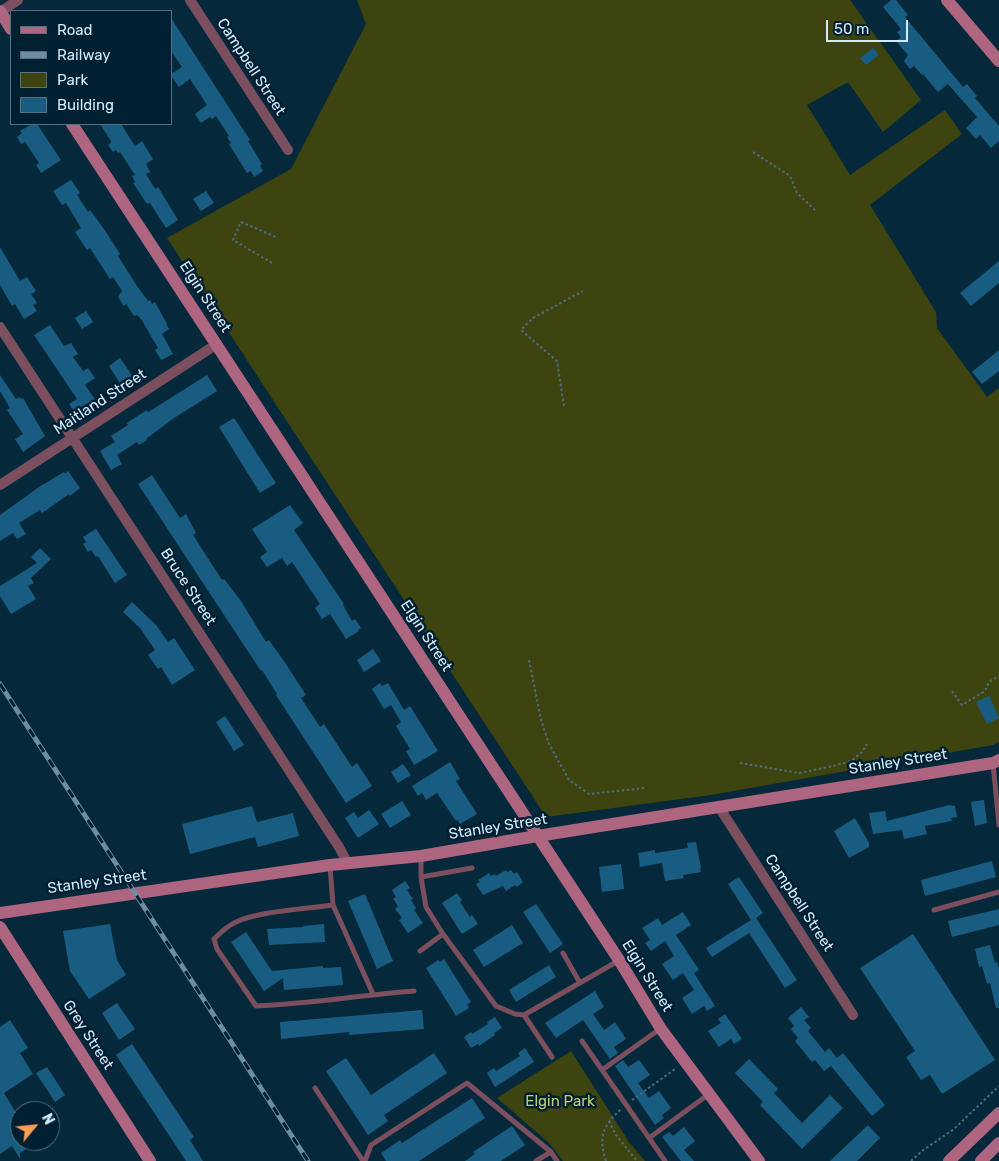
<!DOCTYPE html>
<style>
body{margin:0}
#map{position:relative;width:999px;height:1161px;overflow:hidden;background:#05293b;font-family:Rubik,sans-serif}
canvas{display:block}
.legend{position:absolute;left:10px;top:10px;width:162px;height:115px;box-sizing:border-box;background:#001f31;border:1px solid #547182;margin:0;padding:6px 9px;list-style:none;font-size:15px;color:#d1ebfb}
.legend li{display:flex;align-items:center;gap:10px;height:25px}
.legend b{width:25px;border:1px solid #547182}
.north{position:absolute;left:10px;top:1101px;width:50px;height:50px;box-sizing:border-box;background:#001f31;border:1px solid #547182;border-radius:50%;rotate:62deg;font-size:14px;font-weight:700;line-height:20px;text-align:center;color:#d1ebfb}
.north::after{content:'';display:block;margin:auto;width:18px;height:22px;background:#fc9d53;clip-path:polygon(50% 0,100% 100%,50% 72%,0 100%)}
.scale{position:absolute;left:826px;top:20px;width:82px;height:22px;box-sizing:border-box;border:2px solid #d1ebfb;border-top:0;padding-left:6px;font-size:15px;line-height:18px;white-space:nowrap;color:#d1ebfb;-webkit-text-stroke:4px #001f31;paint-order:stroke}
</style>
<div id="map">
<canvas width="999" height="1161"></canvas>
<ul class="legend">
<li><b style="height:6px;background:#ad6580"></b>Road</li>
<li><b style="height:6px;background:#6e8d9e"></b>Railway</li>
<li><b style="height:14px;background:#3d440f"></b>Park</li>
<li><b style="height:14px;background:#185d81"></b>Building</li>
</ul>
<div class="north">N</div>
<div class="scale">50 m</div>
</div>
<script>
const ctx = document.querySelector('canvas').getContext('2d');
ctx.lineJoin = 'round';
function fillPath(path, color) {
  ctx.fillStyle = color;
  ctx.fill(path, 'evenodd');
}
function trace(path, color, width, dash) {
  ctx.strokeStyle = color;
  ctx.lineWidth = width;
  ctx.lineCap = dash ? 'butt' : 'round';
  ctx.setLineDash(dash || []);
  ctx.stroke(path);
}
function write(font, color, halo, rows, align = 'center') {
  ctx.font = font + ' Rubik,sans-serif';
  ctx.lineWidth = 5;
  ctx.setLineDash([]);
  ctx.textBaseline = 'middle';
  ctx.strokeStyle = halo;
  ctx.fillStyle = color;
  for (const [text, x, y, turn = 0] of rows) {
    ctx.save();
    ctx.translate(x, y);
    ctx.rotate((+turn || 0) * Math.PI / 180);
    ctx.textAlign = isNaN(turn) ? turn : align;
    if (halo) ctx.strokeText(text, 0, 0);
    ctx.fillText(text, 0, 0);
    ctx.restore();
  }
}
fillPath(new Path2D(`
 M357,0H850L921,100L883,132L848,82L807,105L850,175L945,110L962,134L870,205L936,312L937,328L987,397L999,388V742L993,745L711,795L546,817L167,238L291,169L366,24Z
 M571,1051L629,1142L645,1161H563L549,1143L497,1098Z`), '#3d440f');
fillPath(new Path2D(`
 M891,0H896L908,15L905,17L963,87L967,84L977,96L975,98L999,126V141L991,148L980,135L976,139L966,128L977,117L948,84L938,92L923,74L922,75L914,66L910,69L904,61L908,55L896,41L901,37L897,32L901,29L883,7Z
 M171,18L250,140L248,141L262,164L260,166L263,171L254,177L251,171L247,173L229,144L231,143L227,137L229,136L216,116L212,119L210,117L201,123L195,114L207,105L190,79L179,87L171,76V74L182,67L171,51Z
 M873,48L879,55L866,65L860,58Z
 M32,124H37L61,160L41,173L36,165L39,163L25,142L21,144L17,137L22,133L20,131Z
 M100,124H121L135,146L142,141L153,159L146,164L150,172L146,174L155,189L158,187L178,220L166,228L150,203L147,204L133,183L135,182L132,176L135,175L120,152L118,153L116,150L113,152L108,145L111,143V141Z
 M71,180L80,193L77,195L88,212L90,210L104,229L120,254L118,256L137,286L148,301L150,300L152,304L155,302L167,324H166L169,329L162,334L173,354L161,360L155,350L158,348L141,319L137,315L134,316L126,304L124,306L118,297L122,291L113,277L110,279L90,248L87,250L75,232L81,228L66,203L62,205L53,191Z
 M206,191L214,203L201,211L193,199Z
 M0,247L20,281L27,277L36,291L31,294L37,303L33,305L37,311L24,319L15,304L12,306L0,285Z
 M999,261V283L971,306L960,293Z
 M86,311L93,322L82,329L75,318Z
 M50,325L64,346L71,343L78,354L73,357L83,371L88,368L95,378L85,385L96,401L76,414L69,404L77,399L34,335Z
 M999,350V371L982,384L972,372Z
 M120,358L134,378L126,384L125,382L121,385L109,366Z
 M0,375L16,399L20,397L21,399L23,398L45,436L23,452L15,439L23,434L7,410L10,408L0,391Z
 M207,375L217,391L174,418L146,439L147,440L139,445L137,442L117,455L122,464L111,470L100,451L115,442L111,436L128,425L127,423L139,415L147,410L148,412L150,411Z
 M234,418L276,483L260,493L219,427Z
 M68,471L80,488L70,496L69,494L42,513L40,510L19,523L26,534L17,539L13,533L0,541V515L39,487L64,472L65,474Z
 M152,475L180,518L186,514L196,533L193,535L209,560L222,580L224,579L241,601L266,642L269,640L284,661L306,695L301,698L320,727L324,724L352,767L357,763L372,786L346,803L276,695L277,694L262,670L261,671L249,653L138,484Z
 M290,505L303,523L294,530L344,604L343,605L352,621L355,619L361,628L358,630L359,631L346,639L330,614L322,619L315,608L320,604L292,562L287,566L282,558L267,567L260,557L267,552L252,529Z
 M96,529L127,575L115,583L98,556L96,557L91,550L88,552L83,544L86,542L83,537Z
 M40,548L51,559L31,578L34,583L28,586L36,599L11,614L0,596V586L37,563L31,557Z
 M132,602L156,625L168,642L174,638L195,670L172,685L161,667L158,669L148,655L155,650L140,628L123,612Z
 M373,649L381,661L364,672L357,660Z
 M380,683L382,686L388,683L404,710L410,706L438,751L414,765L406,751L410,749L396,726L401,722L391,705L384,709L372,689Z
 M989,696L999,718L987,724L976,702Z
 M225,716L244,745L234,751L216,722Z
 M450,762L460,779L456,781L477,814L460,824L457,820L456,821L437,793L426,800L422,793L418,796L412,786Z
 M403,764L411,775L398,783L391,772Z
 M984,800L987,823L975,826L971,802Z
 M402,801L411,815L390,828L381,814Z
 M949,805L955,806L957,817L951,818L952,821L925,826L927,834L904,839L902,830L873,834L869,813L885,811L887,821Z
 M252,806L257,822L293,813L299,836L258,847L255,837L190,854L182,824Z
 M369,810L379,824L358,838L345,818L354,812L358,818Z
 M855,818L869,843V847L849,858L834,831Z
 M696,842L701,868H700L701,872L683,875L684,878L665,881L662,863L640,867L638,853L655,850V853L688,848L687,843Z
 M992,861L996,877L925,896L921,880Z
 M621,864L624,889L602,892L599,867Z
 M506,870L507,872L511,870L514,874L517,872L523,882L517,887L515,885L506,891L503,886L483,895L476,884L480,882L478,880L489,873L491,876L495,874L496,876Z
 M739,877L763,913L756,918L797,980L785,988L749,933L712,957L706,948L751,920L728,884Z
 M405,881L410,888L407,890L413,899L411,900L416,908L414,910L423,923L408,933L399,920L402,918L395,909L398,906L393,899L396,897L392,890Z
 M457,893L462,900L460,902L470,917L472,915L478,924L462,934L442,903Z
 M365,894L393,961L377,969L348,901Z
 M536,904L563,944L550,953L523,912Z
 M999,909V925L952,937L948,921Z
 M683,912L691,925L676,935L699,970L694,973L715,1006L707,1011L704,1006L692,1014L682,998L694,990L683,973L673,980L662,964L674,956L665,941L651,951L645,943L650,940L642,928L658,918L662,925Z
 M110,924L117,960L126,975L89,999L70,971L63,931Z
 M324,924L325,942L269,945L267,929L303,927V926Z
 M512,925L523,943L484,967L473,950Z
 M246,932L272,971L323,966V968L341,967L343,985L284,990L283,978L264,991L231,942Z
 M913,934L995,1060L942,1094L930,1075L921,1080L906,1057L915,1051L860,968Z
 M990,945L995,963L997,962L999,969V1008H996L990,983L987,984L982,966L979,967L975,949Z
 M444,959L471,1002L467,1005L469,1008L456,1016L426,968L438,960L440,962Z
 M549,965L556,977L516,1002L509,990Z
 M595,991L604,1007L593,1014L604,1030L615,1022L626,1039L614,1047L618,1053L610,1059L583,1020L556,1038L545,1023Z
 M117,1003L135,1029L119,1040L102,1013Z
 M801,1007L809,1017L804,1020L811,1028L808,1031L825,1052L829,1048L837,1058L843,1053L885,1105L872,1116L831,1066L824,1071L815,1060L812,1062L795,1041L798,1038L791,1029L794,1026L788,1018Z
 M422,1010L424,1029L349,1035V1032L281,1039L280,1022Z
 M725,1014L742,1039L734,1044L731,1039L719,1047L708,1031L721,1023L718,1019Z
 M495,1017L502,1028L494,1033L495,1035L479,1046L478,1044L471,1048L464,1037L471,1032L472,1034L488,1024L487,1022Z
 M10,1020L28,1048L20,1053L33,1074L4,1093L20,1119V1141H38L20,1153V1159L12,1146L0,1154V1027Z
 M132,1044L194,1137L190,1140L203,1161H186L116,1055Z
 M525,1048L534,1062L495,1087L487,1073L494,1068L496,1071L520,1056L518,1053Z
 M434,1053L447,1073L384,1115L388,1121L368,1135L326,1071L346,1058L371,1095Z
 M749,1059L778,1089L774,1093L802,1123L830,1095L843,1108L802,1149L760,1105L763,1102L735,1073Z
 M623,1060L628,1067L639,1060L650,1075L638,1083L649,1098L659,1091L671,1108L662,1115L664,1118L655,1125L615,1066Z
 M47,1067L65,1095L55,1102L36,1073Z
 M472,1098L485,1118L419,1161H386L381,1153L400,1140L402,1143Z
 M868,1125L880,1138L857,1161H830Z
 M512,1126L525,1145L501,1161H465L475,1154L473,1152Z
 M684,1127L695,1141L684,1150L694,1161H681L662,1137L669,1132L673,1136Z`), '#185d81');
trace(new Path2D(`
 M753,152L790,176L797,193L815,210
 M272,263L233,240L241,222L278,238
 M564,406L557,361L521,330L533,318L583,291
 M529,660L541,720L549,744L569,780L589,794L645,788
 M952,691L962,705L985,691L989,682L999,676
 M740,763L799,773L829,767L851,761L862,752L867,744
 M632,1100L675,1069
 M609,1121L616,1135L637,1161
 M606,1161C598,1137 603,1126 621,1109
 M911,1161L922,1151L954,1129L999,1086`), '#4c6d7e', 2, [2.5, 2.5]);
trace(new Path2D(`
 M993,763L999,825
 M421,856V877L426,907L443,934L496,1006L515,1014L524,1015L618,961
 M330,866L333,905L373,994
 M421,877L472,868
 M333,905C307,909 259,911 236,922C227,926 220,933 214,939L217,949L256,1006C309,1004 361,995 414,991
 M934,910L999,892
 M420,951L443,934
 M563,953L580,983
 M524,1015L552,1057
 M582,1041L665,1161
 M602,1070L660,1029
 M315,1088L363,1161
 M649,1138L709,1094
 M365,1161L371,1145L467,1083L551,1152L557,1161
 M536,1161L551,1152`), '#7c4f5f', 5);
trace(new Path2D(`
 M190,0L288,150
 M0,12L18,0
 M0,327L339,847L348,864
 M0,485L217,344
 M719,807L853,1015`), '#7c4f5f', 10);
trace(new Path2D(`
 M947,0L999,61
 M0,11L11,29
 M72,124L619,960L661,1029L759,1161
 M0,913L330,865L421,856L519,839L993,763L999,760
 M0,927L150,1161
 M949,1161L999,1113
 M981,1161L999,1143`), '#ad6580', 12);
const rail = new Path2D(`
 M0,684L308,1161`);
trace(rail, '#6e8d9e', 5);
trace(rail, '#001f31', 3, [9]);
write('15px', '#d1ebfb', '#001f31', [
 ["Campbell Street",251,67,57],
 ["Elgin Street",205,297,57],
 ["Maitland Street",100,402,-33],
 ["Bruce Street",188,587,57],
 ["Elgin Street",426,636,57],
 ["Stanley Street",898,762,-9],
 ["Stanley Street",498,827,-9],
 ["Stanley Street",97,882,-8],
 ["Campbell Street",799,903,57],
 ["Elgin Street",647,976,58],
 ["Grey Street",88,1035,57]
]);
write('15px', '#c0cf77', '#001f31', [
 ["Elgin Park",560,1102]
]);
</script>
